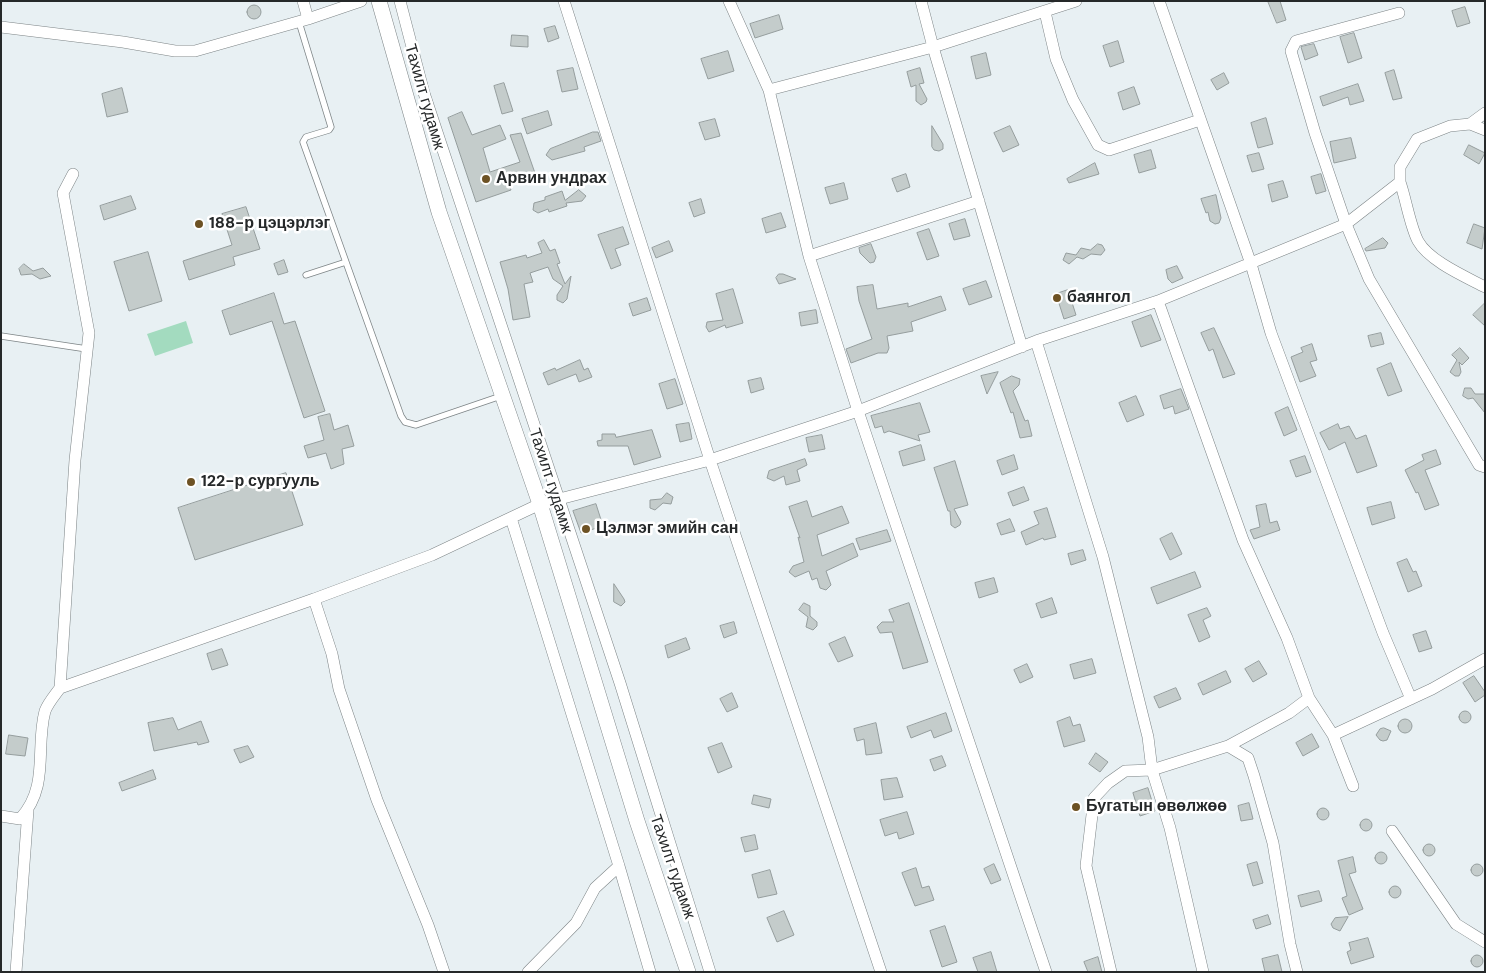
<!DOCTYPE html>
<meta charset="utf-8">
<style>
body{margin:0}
#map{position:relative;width:1486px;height:973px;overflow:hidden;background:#e8f0f3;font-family:"DM Sans",sans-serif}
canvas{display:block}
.frame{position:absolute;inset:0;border:2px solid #252829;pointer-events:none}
</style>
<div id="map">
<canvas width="1486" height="973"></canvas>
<div class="frame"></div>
</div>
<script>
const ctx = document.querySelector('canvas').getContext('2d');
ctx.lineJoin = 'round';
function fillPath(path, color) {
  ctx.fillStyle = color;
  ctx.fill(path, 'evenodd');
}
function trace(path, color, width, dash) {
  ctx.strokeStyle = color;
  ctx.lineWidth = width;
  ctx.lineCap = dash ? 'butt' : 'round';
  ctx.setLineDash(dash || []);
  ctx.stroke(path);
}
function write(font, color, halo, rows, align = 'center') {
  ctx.font = font + ' "DM Sans",sans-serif';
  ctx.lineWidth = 5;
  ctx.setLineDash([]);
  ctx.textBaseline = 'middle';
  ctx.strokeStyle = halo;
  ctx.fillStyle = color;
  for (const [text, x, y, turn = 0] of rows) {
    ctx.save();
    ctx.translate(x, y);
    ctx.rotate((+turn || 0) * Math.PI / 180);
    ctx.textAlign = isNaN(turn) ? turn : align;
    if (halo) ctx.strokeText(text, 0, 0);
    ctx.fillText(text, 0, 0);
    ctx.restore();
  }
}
fillPath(new Path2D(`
 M186,321L193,343L155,356L147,334Z`), '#a3dbbf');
const building = new Path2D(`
 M1268,1H1280L1286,20L1277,23Z
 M247 12a7 7 0 1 1 14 0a7 7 0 1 1-14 0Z
 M1465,7L1470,23L1457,27L1452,11Z
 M779,15L783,29L755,38L750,24Z
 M555,26L559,38L548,42L544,29Z
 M1354,33L1362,58L1348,63L1340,37Z
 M512,35L528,36V47L511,46Z
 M1118,41L1124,62L1110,67L1103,46Z
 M1314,44L1318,55L1305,60L1301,47Z
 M728,51L734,71L708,79L701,59Z
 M986,53L991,75L976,79L971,57Z
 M573,68L578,89L562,92L557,71Z
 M920,68L924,83L919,84L927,99L926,102L921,105L916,101V85L911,87L907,72Z
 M1394,70L1402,98L1393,100L1385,73Z
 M1224,73L1229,83L1217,90L1211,80Z
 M504,83L513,111L502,114L494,86Z
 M1358,84L1364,101L1350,105L1348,97L1323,106L1320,97Z
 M1134,87L1140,104L1123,110L1118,93Z
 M122,88L128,112L107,117L102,94Z
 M548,111L552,125L527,134L522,119Z
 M462,112L472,135L500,125L506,139L483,148L490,172L520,162L510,135L521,133L536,176L509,185L511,190L476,202L448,118Z
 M1266,118L1273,144L1258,148L1251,123Z
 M715,119L720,136L705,140L699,123Z
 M932,126L943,144V149L939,151L934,150L932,147Z
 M1010,126L1019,145L1003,152L994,133Z
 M593,132H598L601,141L584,147L585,151L552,160L546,155L550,149Z
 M1351,138L1356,158L1334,163L1330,142Z
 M1469,145L1485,153L1479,164L1464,155Z
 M1151,150L1156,168L1139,173L1134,155Z
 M1259,153L1264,169L1252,172L1247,156Z
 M1095,163L1099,174L1069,183L1067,179Z
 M906,174L910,187L897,192L892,179Z
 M1321,174L1326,191L1316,194L1311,177Z
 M1283,181L1288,197L1272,202L1268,185Z
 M844,183L848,199L830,204L825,188Z
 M579,190L586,196L582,201L566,203L567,206L549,212L548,209L538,213L533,210L534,203L545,200V197L562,191L565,200Z
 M1216,195L1221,218L1219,223L1215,224L1210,221L1208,212L1206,213L1201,199Z
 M131,196L136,209L104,220L100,206Z
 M701,199L705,213L694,217L689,203Z
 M246,207L260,249L233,257L235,265L189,280L183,261L232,245L222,214Z
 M781,213L786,227L766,233L762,219Z
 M965,219L970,236L954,240L949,224Z
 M1474,224L1485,228L1482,249L1467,243Z
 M623,227L629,244L615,249L621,265L611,269L598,235Z
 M929,229L939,256L927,260L917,233Z
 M1383,238L1388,243L1385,248L1366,251L1365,249Z
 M544,240L550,251L555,249L560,263L557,264L565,284L571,276L567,299L563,303L557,300V295L563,286L553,279L548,267L530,273L533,282L524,284L530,317L513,320L508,289L500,262L526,255L527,258L542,253L538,243Z
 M669,241L673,251L656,258L652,248Z
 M871,244L876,257L874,262L870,263L860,253L859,248Z
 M1098,244L1102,245L1105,250L1101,255L1091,254L1083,259L1077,257L1069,264L1063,260L1066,253L1076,255L1081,248L1090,250Z
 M148,252L162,301L129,311L114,262Z
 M284,260L288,272L278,275L274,264Z
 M24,264L33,271L43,268L51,276L40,279L32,274L21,275L19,269Z
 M1177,266L1183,278L1172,283L1168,279L1166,270Z
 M779,274H783L796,279L779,284L776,278Z
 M986,281L992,297L969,305L963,289Z
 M873,285L877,309L908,303V307L941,296L946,310L911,322L913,331L887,336L889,348L887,353H878L851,363L846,349L872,339L859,301L857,287Z
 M733,289L743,323L726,328L725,325L709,332L706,327L707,322L723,320L716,294Z
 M1068,290L1076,315L1064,319L1056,294Z
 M274,293L284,324L295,321L325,411L304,418L272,321L230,335L222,311Z
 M647,298L651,310L633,316L629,304Z
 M1485,303V326L1473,315Z
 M816,310L818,323L801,326L799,313Z
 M1151,315L1161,340L1141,347L1132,322Z
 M1214,328L1235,374L1223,378L1213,349L1209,351L1201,333Z
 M1381,333L1384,344L1371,347L1368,336Z
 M1312,344L1317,360L1310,362L1316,376L1300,382L1291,357L1303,352L1301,348Z
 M1460,348L1469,358L1462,365L1459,362L1461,372L1459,376H1455L1450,372L1457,360L1452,355Z
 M580,360L584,370L588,368L592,377L579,382L576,374L548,385L543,373L555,368L556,370Z
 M1391,363L1402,391L1388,396L1377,369Z
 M998,372L987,394L981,376Z
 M1012,376L1020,379L1019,385L1013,391L1025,421L1028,420L1032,436L1020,438L1013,412L1011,413L1000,383Z
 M761,378L764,389L751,393L748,381Z
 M675,379L683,404L667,409L659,384Z
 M1465,388H1471L1475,394H1485V413L1473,398L1468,399L1463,396Z
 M1181,389L1189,409L1175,414L1173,406L1164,409L1160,396Z
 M1136,396L1144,415L1127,422L1119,403Z
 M920,403L930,432L918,435L920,441L889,431L884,433L882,426L875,428L871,416Z
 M1288,407L1297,430L1284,436L1275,413Z
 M330,414L334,430L348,425L354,446L342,449L344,464L331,469L326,453L308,458L304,446L324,440L318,417Z
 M689,423L692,439L680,442L676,425Z
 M1338,424L1340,429L1349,426L1356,439L1366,435L1377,466L1357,473L1345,442L1329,450L1320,433Z
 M652,430L661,457L634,465L628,446H598L597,441L602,440V434H615L616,437Z
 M822,435L825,449L809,452L806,438Z
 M921,445L925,460L903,466L899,452Z
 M1436,450L1441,464L1425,470L1439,505L1425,510L1418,492L1416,493L1405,470L1424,460L1422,455Z
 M1014,455L1018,469L1002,475L997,461Z
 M1305,456L1311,472L1296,477L1290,461Z
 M805,459L807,465L797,470L800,481L786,485L784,476L774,481L767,478L769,471Z
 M955,461L968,505L954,509L961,522L960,525L955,528L951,525L950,511H948L934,468Z
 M286,473L303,525L195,560L178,508Z
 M1024,487L1029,500L1013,506L1008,493Z
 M667,493L673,497L671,504L663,503L655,510L650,508V500L661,499Z
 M807,501L812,517L842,506L849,523L817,535L822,556L853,543L858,556L826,571L831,585L826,590L820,588L817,578L812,580L809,571L795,577L789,572L793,566L804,562L798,537L800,538L789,507Z
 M1391,502L1395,518L1372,525L1367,508Z
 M596,504L603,526L581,533L573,511Z
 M1266,504L1270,523L1277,521L1280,530L1254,539L1250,530L1260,527L1256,506Z
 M1047,508L1056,537L1044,540L1043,538L1026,545L1021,532L1039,524L1034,512Z
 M1010,519L1015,531L1001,535L997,524Z
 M887,530L891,541L860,550L856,539Z
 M1172,533L1182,554L1170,560L1160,539Z
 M1083,550L1086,560L1071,565L1068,554Z
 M1407,559L1413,572L1416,571L1422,586L1408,592L1397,563Z
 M1195,572L1201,587L1157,604L1151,588Z
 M994,578L998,592L979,598L975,583Z
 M614,584L624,599L625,602L621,606L614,602Z
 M1052,598L1057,613L1041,618L1036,604Z
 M804,603L810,606V616L817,622V626L813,630L806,627L808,617L799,610Z
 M909,603L928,662L903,669L892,632L880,633L877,627L882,622H894L889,610Z
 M1207,608L1211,616L1203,620L1210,637L1199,642L1188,615Z
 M734,622L737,633L724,638L720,626Z
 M1426,631L1432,648L1419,652L1413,635Z
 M845,637L853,656L838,662L829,644Z
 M686,638L690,649L668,658L665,646Z
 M222,649L228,665L212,670L207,654Z
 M1092,659L1096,673L1074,679L1070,665Z
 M1259,661L1267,674L1253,682L1245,669Z
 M1027,664L1033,677L1020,683L1014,670Z
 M1226,671L1231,682L1203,695L1198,684Z
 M1474,676L1485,692V695L1475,702L1463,683Z
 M1176,688L1181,699L1159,708L1154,697Z
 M732,693L738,707L727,712L720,699Z
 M1459 717a6 6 0 1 1 12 0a6 6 0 1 1-12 0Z
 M946,713L952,731L934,738L931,730L911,738L907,727Z
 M1070,717L1073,726L1080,724L1085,741L1064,747L1057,722Z
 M173,718L178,730L201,721L209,742L198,745L197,742L154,751L148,723Z
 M1398 726a7 7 0 1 1 14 0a7 7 0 1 1-14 0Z
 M876,723L882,753L866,755L864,739L857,741L854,729Z
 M1384,728L1391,731L1387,740L1383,741L1380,740L1376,735L1380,729Z
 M1312,734L1319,747L1303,756L1296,743Z
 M9,735L28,738L25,756L6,754Z
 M722,743L732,767L718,773L708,748Z
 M248,746L254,757L240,763L234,750Z
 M1096,753L1108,762L1100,772L1089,764Z
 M942,756L946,766L934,771L930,760Z
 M153,770L156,779L122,791L119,783Z
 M897,778L903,797L884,800L881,780Z
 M1148,788L1155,811L1140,816L1133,793Z
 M754,795L771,799L769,808L752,804Z
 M1249,803L1253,819L1241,821L1238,806Z
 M1317 814a6 6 0 1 1 12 0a6 6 0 1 1-12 0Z
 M907,812L914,834L899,839L897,832L885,836L880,820Z
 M1360 825a6 6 0 1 1 12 0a6 6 0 1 1-12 0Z
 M755,835L758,849L745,852L741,838Z
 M1423 850a6 6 0 1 1 12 0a6 6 0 1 1-12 0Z
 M1375 858a6 6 0 1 1 12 0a6 6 0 1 1-12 0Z
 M1353,857L1356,872L1349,874L1363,909L1349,915L1342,898L1347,896L1338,861Z
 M1257,862L1263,883L1253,886L1247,865Z
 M1471 870a6 6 0 1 1 12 0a6 6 0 1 1-12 0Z
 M994,864L1001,880L991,884L984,869Z
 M916,868L922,888L929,886L934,900L915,906L902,873Z
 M770,870L777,894L758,898L752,875Z
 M1389 892a6 6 0 1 1 12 0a6 6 0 1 1-12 0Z
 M1319,891L1322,901L1301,907L1298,896Z
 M784,911L794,935L777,942L767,918Z
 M1268,915L1271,924L1256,929L1253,920Z
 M1348,917L1340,931L1333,928L1331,924L1335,918Z
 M945,926L957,962L942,967L930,931Z
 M1368,938L1374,957L1351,964L1347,952L1351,950L1349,943Z
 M991,952L997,972H978L973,958Z
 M1471 961a6 6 0 1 1 12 0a6 6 0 1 1-12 0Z
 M1278,955L1282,972H1265L1262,959Z
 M1098,957L1102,972H1088L1084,962Z`);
fillPath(building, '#c4cccb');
trace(building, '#959d9d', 1);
const lane = new Path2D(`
 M299,22L331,127L329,130L306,137L303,142L401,416L405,422L416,425L501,396
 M306,275L346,262
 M1,336L87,349`);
const street = new Path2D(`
 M303,1L308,19
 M400,1L424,93L620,683L710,972
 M564,1L710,460L881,972
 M729,1L769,90L809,256L858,411L1046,972
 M921,1L933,47L1022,347
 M1159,1L1251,264L1271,333L1383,633L1411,699
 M1045,12L1056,59L1073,100L1098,145L1109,150L1200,120
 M1399,13L1296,41L1291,51L1315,133L1346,224L1400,182V167L1417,139L1450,126L1470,124L1485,130
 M1,27L123,42L175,51H195L308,19L361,1
 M769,90L933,47L1076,1
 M1470,124L1485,113
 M1400,182C1406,199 1410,226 1418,241C1429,261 1466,277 1485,287
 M809,256L979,201
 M1158,301L1243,540L1287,638L1309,698
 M1036,341L1103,557L1148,737L1152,770L1125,771L1108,783L1094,798L1086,866L1111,972
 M511,518L619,866L595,888L576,923L528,972
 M60,688L75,460L89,333L63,193L73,174
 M1333,735L1353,786
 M1228,746L1248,758L1254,776L1273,843L1290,944L1297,972
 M1,816L20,819C50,786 35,748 45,711C48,703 55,695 60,688L314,599
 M1392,831L1456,924L1485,942
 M619,866L650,972
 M16,972L28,810
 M444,972L428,925L377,800L339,689L332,654L314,599L432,555L540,504L710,460L858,411L1036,341L1158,301L1346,224L1369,279L1479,465L1485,467
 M1203,972L1170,828L1152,770L1228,746L1289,713L1309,698L1333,735L1432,689L1485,659`);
const secondary = new Path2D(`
 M379,1L439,212L540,504L637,821L688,972`);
trace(lane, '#7d8486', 7);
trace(street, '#7d8486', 12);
trace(secondary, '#7d8486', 16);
trace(lane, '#fff', 5.5);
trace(street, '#fff', 11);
trace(secondary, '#fff', 15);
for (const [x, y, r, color] of [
 [486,179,5,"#6d5224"],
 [199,224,5,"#6d5224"],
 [1057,298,5,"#6d5224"],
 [191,482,5,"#6d5224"],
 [586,529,5,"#6d5224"],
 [1076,807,5,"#6d5224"]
]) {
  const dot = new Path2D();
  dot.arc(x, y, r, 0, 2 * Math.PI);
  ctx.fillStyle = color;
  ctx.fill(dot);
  trace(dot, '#fff', 2);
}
write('16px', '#252829', '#fff', [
 ["Тахилт гудамж",424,97,74],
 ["Тахилт гудамж",550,481,72],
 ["Тахилт гудамж",672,867,71]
]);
write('bold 16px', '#252829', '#fff', [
 ["Арвин ундрах",496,179],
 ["188-р цэцэрлэг",209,224],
 ["баянгол",1067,298],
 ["122-р сургууль",201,482],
 ["Цэлмэг эмийн сан",596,529],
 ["Бугатын өвөлжөө",1086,807]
], 'left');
</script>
